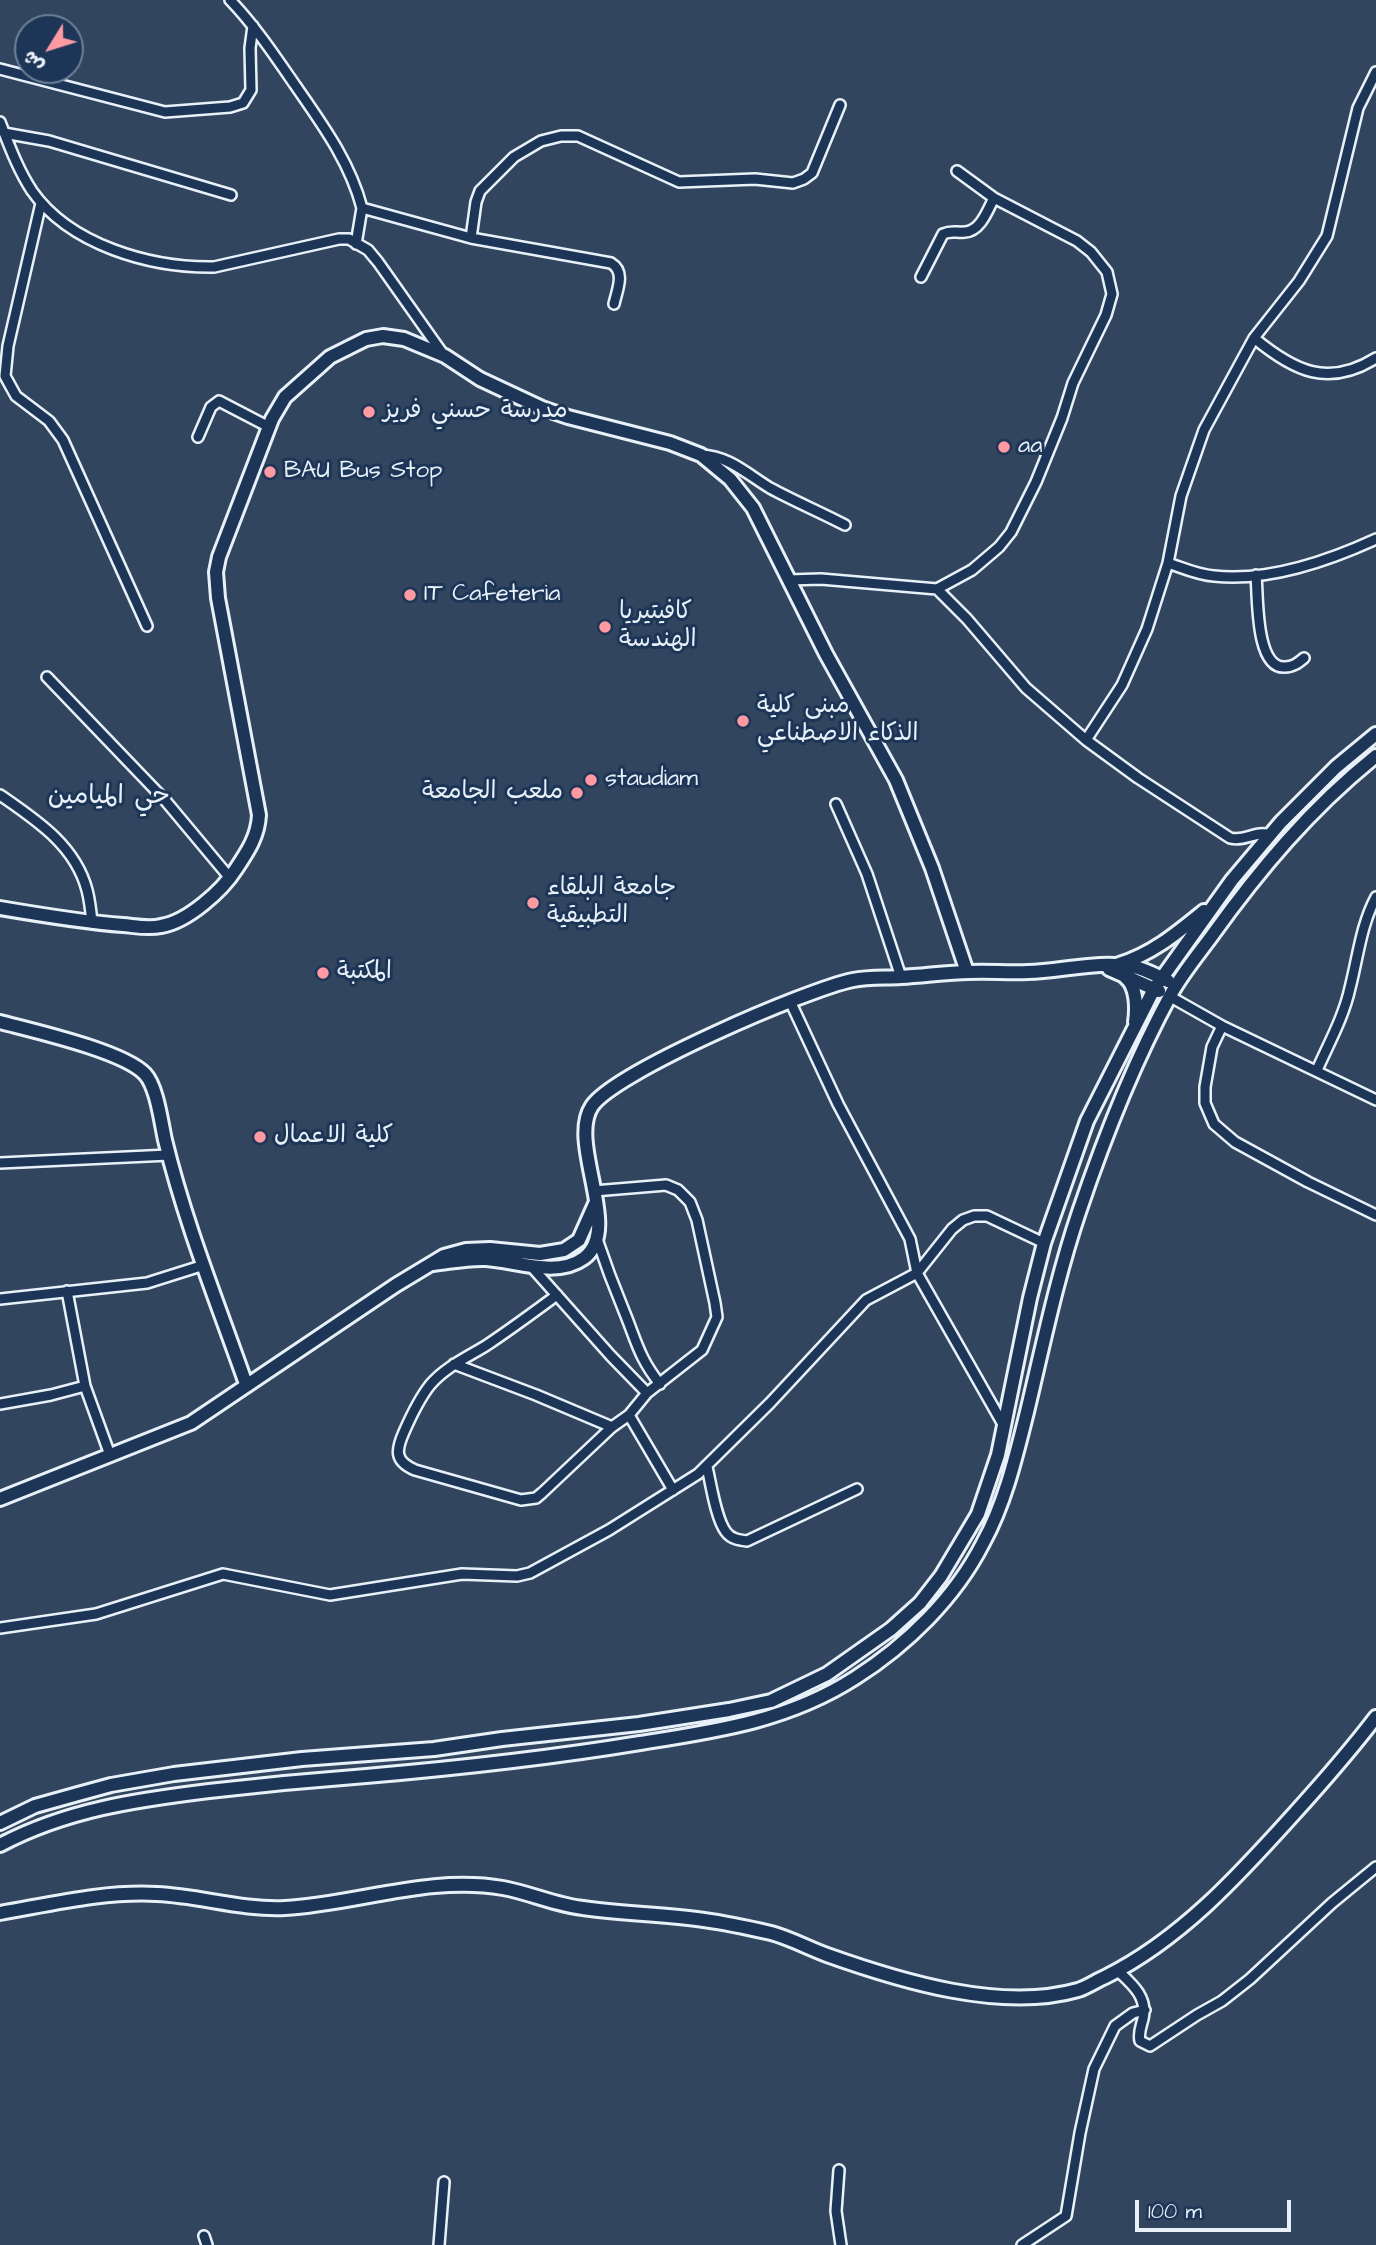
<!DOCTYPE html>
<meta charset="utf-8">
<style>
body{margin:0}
#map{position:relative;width:1376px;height:2245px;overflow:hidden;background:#32455e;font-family:"Architects Daughter","Playpen Sans Arabic",sans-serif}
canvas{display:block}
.north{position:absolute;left:14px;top:14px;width:70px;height:70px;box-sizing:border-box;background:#1d3557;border:2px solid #6e8097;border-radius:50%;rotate:232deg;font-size:19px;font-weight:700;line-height:28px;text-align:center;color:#e8f1f8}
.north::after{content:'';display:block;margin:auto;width:24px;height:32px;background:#ff9aa2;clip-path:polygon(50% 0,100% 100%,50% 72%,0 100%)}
.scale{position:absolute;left:1135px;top:2200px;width:156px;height:32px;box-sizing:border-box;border:4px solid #e8f1f8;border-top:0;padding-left:9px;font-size:21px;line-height:24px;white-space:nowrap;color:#e8f1f8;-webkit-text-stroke:5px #1d3557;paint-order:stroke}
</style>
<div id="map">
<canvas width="1376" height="2245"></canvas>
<div class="north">ش</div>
<div class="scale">100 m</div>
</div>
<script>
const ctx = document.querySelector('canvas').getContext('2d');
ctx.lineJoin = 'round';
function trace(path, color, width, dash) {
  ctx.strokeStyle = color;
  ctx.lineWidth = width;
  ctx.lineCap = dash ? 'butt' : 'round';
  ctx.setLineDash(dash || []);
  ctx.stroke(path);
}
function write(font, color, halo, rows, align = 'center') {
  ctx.font = font + ' "Architects Daughter","Playpen Sans Arabic",sans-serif';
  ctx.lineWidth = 6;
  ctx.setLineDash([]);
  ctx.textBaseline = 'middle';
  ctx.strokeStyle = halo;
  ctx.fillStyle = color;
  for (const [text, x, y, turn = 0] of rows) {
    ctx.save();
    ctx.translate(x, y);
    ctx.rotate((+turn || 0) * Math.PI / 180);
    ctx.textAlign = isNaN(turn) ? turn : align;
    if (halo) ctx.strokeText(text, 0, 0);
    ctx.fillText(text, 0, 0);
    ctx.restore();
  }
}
const street = new Path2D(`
 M230,0C255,26 275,56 295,85C322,124 350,162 362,208
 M0,69L165,112L230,107L243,103L251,90L250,48L253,26
 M0,122C9,145 18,170 32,191C70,245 150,268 214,267L339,239H349L368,250L378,262L443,354
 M4,133L49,141L231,195
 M41,203L8,346L5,376L16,396L49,421L63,440L147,626
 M471,238L611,263C626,272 617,290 614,304
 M356,244L362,208L471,238L476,202L480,191L514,157L541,141L561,136H578L679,182L755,179L793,183L804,179L812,173L840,105
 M921,277L943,234C952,230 956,233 965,232C981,231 988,209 994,198
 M1254,338C1294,371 1328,388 1376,358
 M198,437L211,407L219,401L269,427
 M701,455C729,456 747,474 770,488C794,501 820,512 845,525
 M1168,563C1183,568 1198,575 1214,576C1268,582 1328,561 1376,539
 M1256,575C1258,595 1255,669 1285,667C1293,667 1298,663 1304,658
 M788,580L821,579L937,589L967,619L1026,688L1086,740L1138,778L1230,838C1245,842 1256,830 1270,835
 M937,589L972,570L999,547L1011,532L1036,482L1062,418L1073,383L1106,315L1112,294L1107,272L1091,252L1077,241L994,198L957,171
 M47,677L164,799L230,878
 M1086,740L1122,685L1147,629L1168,563L1181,496L1204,430L1254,338L1299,281L1327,236L1358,108L1376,72
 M0,795C36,820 75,845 87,890C90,901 91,912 92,923
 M836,804L867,874L901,977
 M1169,996L1222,1026L1376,1100
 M790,1001L838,1104L910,1239L917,1273L1004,1426
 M1222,1026L1212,1047L1205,1087V1103L1214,1124L1235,1142L1308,1182L1376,1215
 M1317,1070C1329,1043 1344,1016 1350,988C1358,957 1361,925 1376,897
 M0,1163L169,1155
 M594,1191L666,1185L678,1190L690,1202L697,1220L715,1303L717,1317L702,1350L647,1393L629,1415L673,1490
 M597,1239C605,1263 614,1287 624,1311C636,1340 639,1358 660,1384
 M530,1265L611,1356L647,1393
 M67,1291L85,1386L110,1455
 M557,1295C534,1312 511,1329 487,1345C468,1357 445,1367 430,1385C419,1399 411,1416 404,1432C396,1450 394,1461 415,1470L521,1500L536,1498L542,1493L612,1427L629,1415
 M0,1299L147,1283L204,1265
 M454,1364L536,1395L612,1427
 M0,1404L51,1395L85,1386
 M707,1467C711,1484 716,1519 726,1532C731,1539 739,1540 747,1541L857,1489
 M0,1628L96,1614L223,1574L330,1595L462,1574L517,1576L530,1573L609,1530L698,1474L770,1403L866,1300L917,1273L952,1229L963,1220L974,1216H987L1044,1243
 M1118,1971C1132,1984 1148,1997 1143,2019C1141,2027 1138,2033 1140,2041L1150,2046L1197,2015L1222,2001L1250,1979L1332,1903L1376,1867
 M839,2170L836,2211L841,2245
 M204,2236L207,2245
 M439,2245L444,2182
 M1022,2245L1066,2216L1080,2133L1094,2069L1115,2026L1133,2013L1145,2010`);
const secondary = new Path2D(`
 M0,908C41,915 82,922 123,925C135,926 149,929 161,926C187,922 222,891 236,869C248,851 258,836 259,815L218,598L216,572L219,557L272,419L285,397L330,357L366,339L383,336L404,339L445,356L480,379L542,408L568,417L670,443L701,455L730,479L753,508L826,654L896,780L932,868L967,972
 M1119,964C1152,954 1177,933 1204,911
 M1109,969L1159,991
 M1125,977C1137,986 1137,1008 1135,1022
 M0,1022C34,1031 123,1051 145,1074C157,1087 161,1122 165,1140C185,1223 218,1304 246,1384
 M433,1264C451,1262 468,1258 486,1259C516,1261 557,1278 584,1258C623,1229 567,1143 592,1106C615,1072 808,989 853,980C868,977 885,978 901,977C924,976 947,972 969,972C989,971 1008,973 1028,972C1062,971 1100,960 1134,967C1145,969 1157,976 1168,981
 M0,1499L191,1423L396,1285L444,1256L466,1250L490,1249L540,1254L564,1250L579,1240L595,1204
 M0,1823L35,1806L78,1794L111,1785L174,1774L302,1759L434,1749L502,1739L639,1724L729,1710L771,1701L827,1674L891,1629L920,1603L941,1576L978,1514L998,1455L1030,1298L1044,1243L1087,1121L1154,989L1232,880L1281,822L1336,767L1376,734
 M0,1845C66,1810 136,1800 209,1791C261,1785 313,1780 366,1776C458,1768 549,1758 640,1743C717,1731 788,1721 855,1678C907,1645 955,1598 983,1543C1005,1503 1016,1456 1027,1412C1043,1345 1057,1277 1079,1212C1104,1138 1134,1062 1171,994C1182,974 1197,956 1211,937C1259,870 1311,808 1376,756
 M0,1913C52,1904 105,1891 157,1894C201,1896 241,1910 285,1908C357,1904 430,1875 503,1888C530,1893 556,1905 583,1908C623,1914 664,1914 704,1920C726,1923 749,1928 771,1933C790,1938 808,1948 827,1955C900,1981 1001,2012 1078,1990C1087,1987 1096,1981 1105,1977C1180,1940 1238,1876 1293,1815C1322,1783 1350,1751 1376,1717`);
trace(street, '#e8f1f8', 14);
trace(secondary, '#e8f1f8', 18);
trace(street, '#1d3557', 9);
trace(secondary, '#1d3557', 12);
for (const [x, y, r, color] of [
 [369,412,7,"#ff9aa2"],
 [1004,447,7,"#ff9aa2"],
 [270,472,7,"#ff9aa2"],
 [410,595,7,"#ff9aa2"],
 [605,627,7,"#ff9aa2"],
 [743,721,7,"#ff9aa2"],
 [591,780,7,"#ff9aa2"],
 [577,793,7,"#ff9aa2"],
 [533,903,7,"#ff9aa2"],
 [323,973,7,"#ff9aa2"],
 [260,1137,7,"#ff9aa2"]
]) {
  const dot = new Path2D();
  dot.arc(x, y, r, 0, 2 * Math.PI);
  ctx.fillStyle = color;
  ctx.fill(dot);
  trace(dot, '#1d3557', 2.5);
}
write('24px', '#e8f1f8', '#1d3557', [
 ["مدرسة حسني فريز",383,412],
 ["aa",1018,447],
 ["BAU Bus Stop",284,472],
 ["IT Cafeteria",424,595],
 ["كافيتيريا",619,613],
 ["الهندسة",619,641],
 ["مبنى كلية",757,707],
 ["الذكاء الاصطناعي",757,735],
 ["staudiam",605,780],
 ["ملعب الجامعة",563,793,"right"],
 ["جامعة البلقاء",547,889],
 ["التطبيقية",547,917],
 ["المكتبة",337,973],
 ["كلية الاعمال",274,1137]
], 'left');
write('26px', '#e8f1f8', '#1d3557', [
 ["حي الميامين",109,798]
]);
</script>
